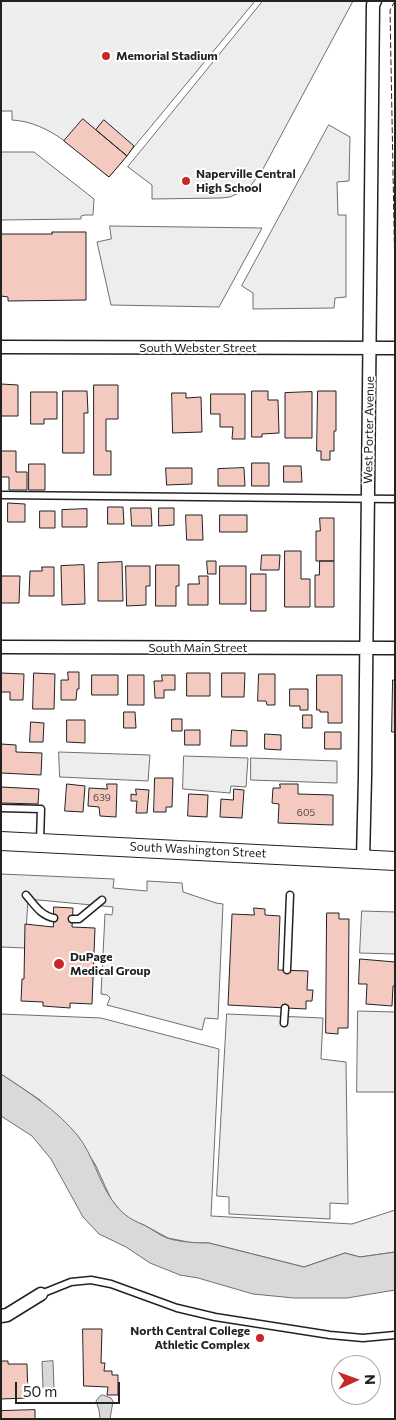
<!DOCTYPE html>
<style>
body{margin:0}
#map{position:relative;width:396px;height:1420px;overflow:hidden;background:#fff;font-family:Commissioner,sans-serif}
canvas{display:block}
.frame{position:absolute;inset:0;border:2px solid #222;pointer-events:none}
.north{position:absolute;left:331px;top:1355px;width:50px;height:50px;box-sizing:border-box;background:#fff;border:1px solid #a7a7a7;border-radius:50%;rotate:88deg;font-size:14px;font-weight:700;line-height:20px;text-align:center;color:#222}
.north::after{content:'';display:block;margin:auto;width:18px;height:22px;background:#c62828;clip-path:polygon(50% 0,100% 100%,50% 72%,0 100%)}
.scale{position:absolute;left:15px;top:1382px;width:105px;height:22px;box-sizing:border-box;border:2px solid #222;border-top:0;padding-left:6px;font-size:15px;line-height:18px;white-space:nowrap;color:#222;-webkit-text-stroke:4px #fff;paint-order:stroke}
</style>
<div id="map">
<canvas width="396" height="1420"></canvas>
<div class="frame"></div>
<div class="north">N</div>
<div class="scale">50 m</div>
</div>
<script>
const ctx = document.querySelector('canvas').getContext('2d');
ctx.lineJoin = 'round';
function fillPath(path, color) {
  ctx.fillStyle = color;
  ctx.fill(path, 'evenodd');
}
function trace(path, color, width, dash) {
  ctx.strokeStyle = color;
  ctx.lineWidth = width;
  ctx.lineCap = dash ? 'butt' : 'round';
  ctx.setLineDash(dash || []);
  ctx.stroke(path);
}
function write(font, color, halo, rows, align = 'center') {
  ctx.font = font + ' Commissioner,sans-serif';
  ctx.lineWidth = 4;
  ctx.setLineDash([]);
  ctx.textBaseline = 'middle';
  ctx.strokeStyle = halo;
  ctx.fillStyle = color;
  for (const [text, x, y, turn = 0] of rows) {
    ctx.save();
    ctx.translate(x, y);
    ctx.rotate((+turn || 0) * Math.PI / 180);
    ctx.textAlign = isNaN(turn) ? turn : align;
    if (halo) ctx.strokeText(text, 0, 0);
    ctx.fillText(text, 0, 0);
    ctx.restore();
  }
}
const green = new Path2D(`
 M1,1H255L109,177C80,154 51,122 12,120V111H1Z
 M1,1014L101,1018L219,1049L211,1216L352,1224L395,1210V1252L360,1257L345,1253L304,1267L209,1243H193L168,1238L144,1225L132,1221L122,1213L111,1199L95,1164L87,1152L40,1100L1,1074Z`);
fillPath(green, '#eee');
trace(green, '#6f6f6f', 1);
const parking = new Path2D(`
 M263,1H353L263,169L249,188L230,197L221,198L152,199V185L128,167Z
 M329,125L350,137L349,181L337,182L338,215H346V297L335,298L334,308L253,309V293L242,286Z
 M1,152H34L94,199L93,215H85L81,216V219L1,220Z
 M110,226L262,228L219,307L111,305L97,242L111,239Z
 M59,752L150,755L148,781L60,777Z
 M184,756L248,758L246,787L231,786L230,793L183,789Z
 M251,758L337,761V783L251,780Z
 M1,874L114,879L113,888L147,891V881L182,883L183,892L216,903L223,904L218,1019L205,1018L202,1030L107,1005L110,998L107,995L101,994L105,914L112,915L113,907L28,899L25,948L1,947Z
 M362,911L395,912V954L360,953Z
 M358,1011L395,1012V1092H357Z
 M227,1014L323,1018L321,1059L346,1062L348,1204L330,1203V1219L229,1214V1197L217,1196Z`);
fillPath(parking, '#ededed');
trace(parking, '#6f6f6f', 1);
const water = new Path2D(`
 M1,1074C28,1092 57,1110 78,1136C93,1155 98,1180 112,1200C121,1213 129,1219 144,1225C152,1229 159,1235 167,1238C179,1242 196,1243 209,1243L304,1267L345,1253L360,1257L395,1252V1290L347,1298H294L253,1294L198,1278L180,1275L150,1263L126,1247L99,1234L83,1217L51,1159L32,1136L1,1116Z
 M53,1361L54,1388H43L42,1362Z
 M103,1395L111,1398L113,1401L110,1419H100L99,1410L96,1401L100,1396Z`);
fillPath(water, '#d9d9d9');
trace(water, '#6f6f6f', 1);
const building = new Path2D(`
 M83,119L127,156L109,177L64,141Z
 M104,120L134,146L127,156L96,130Z
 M52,232H86V300L8,301V297L1,296V234H52Z
 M1,384L18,385V416H1Z
 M94,385H118V419H106V451H111V475H94Z
 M63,391H87L88,413H84V453H63Z
 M252,391H268V400H278L279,433L262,434V437H252Z
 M318,391H336V431H334V451H330V460H321V451H317Z
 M31,392H57V419H44V424H31Z
 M312,392V438H285V393Z
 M172,393H186V398L201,397L202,432L173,433Z
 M211,394H245V439H232L233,427H220V414H211Z
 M1,451H16V472H27V490H9V477H1Z
 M252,463H269V486H252Z
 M29,464H45V490H29Z
 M284,466H301L302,482H284Z
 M166,468H192V484L167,485Z
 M244,468L245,486H218V469Z
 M8,503L25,504V522H8Z
 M108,507H123L124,524H108Z
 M131,508H151L152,526H132Z
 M159,508H174V525L159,526Z
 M87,509V527H62V510Z
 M40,511H55V528H40Z
 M186,515H202L203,540H187Z
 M220,515H247V532H220Z
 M320,518H334V561H316V531H320Z
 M285,551H301V579H310V607H285Z
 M262,555H280L279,570H261Z
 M207,561H216V574H208Z
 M320,561H334V607H315V575H319Z
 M122,562L123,601H98V563Z
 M84,565L85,604L62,605L61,566Z
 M156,565H179V586H176V606H156Z
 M126,566H150V586H146V605L127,606Z
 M220,566H246V604H220Z
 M42,567H54V596H29L30,571H42Z
 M251,574H266V611H251Z
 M1,576H20L19,603H1Z
 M199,576H208V605H188V584H199Z
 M68,672H79V689H77L76,700H61V680H68Z
 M1,673L24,674L23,700H10V692H1Z
 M34,673L55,674L54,709H33Z
 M187,673H210V696H187Z
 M222,673H245L244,697H222Z
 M259,674H275V705H267L266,701H258Z
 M92,675H118V695H92Z
 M128,675H144V705H128Z
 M162,675H175V690H164V698H155L154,681H162Z
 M317,675H342V723H328V712H320V710H317Z
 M393,680H395V732H392Z
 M290,689H308V710H300V706H290Z
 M124,712H135L136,728H124Z
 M303,715H312V728H303Z
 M172,719H182V731H172Z
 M67,720H85V743L67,742Z
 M31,722L44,723L43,742H30Z
 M185,730H200V745H185Z
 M232,730L247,731V746H231Z
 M325,732H341V749H325Z
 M265,734L281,735V750L265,749Z
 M1,744L16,745V752L42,753L41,775L1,773Z
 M155,778H173L172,807H166V812H154Z
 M67,784L85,786L83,812L65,811Z
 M107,784H117L116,817L100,816L99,807L88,806L89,788L107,789Z
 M280,784H298V794L333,795V825L278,823L279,804L272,803L273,788H280Z
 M1,787L39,789L38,804L1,803Z
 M136,789L149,790L147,813H136L137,801H131V794L136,795Z
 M234,789L244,790L242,818L220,817L221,799L233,800Z
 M189,794L208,795L207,817L188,816Z
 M54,907L73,908L72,927L95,928L92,1004L70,1003V1008L43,1006V1002L21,1001L22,979H24L25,924L53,927Z
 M254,908L265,909V915L280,916L278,970L308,971L307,990H313L312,1001H306V1009L228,1005L232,914L254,915Z
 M327,913H339V919H349L348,1028H338V1034L326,1033Z
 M360,959L395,962V986H393L392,1006L366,1004L367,984H359Z
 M83,1329H102L101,1363H105L104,1371H112V1375H118V1395H107L108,1387L84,1386Z
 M1,1361H8V1364H27L28,1398L1,1399Z
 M35,1410V1419H1V1411Z`);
fillPath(building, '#f3c9c0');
trace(building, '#222', 1);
const service = new Path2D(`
 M1,495L395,499
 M1,808L41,809L40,841
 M26,895C34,904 41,916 54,918
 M72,919H79L102,900
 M287,970L290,895
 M284,1023L285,1008
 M41,1294L71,1282L91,1280L111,1284L177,1308L215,1317L330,1335L363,1338L395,1335`);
const minor = new Path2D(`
 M1,347L395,348
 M1,647L395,648
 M363,859L365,777L373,5L375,1
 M1,1316L7,1315L41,1294`);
const secondary = new Path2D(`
 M1,841L395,861`);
trace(service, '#222', 9);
trace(minor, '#222', 15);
trace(secondary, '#222', 20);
trace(service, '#fff', 6);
trace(minor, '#fff', 12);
trace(secondary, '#fff', 18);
trace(new Path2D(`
 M395,1L390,10L395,278`), '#222', 1, [6, 2.5]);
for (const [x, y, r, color] of [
 [106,56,5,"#c62828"],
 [186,181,5,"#c62828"],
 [59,964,6,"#c62828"],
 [260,1338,5,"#c62828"]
]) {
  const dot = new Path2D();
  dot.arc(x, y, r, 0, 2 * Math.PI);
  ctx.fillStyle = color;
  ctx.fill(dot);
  trace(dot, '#fff', 2);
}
write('10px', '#564c4a', null, [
 ["639",102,798],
 ["605",306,813]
]);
write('bold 12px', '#222', '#fff', [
 ["Memorial Stadium",116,56],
 ["Naperville Central",196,174],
 ["High School",196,188],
 ["DuPage",70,957],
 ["Medical Group",70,971],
 ["North Central College",250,1331,"right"],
 ["Athletic Complex",250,1345,"right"]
], 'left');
write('12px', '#222', '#fff', [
 ["South Webster Street",198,348],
 ["West Porter Avenue",369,430,-89],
 ["South Main Street",198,648],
 ["South Washington Street",198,850,3]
]);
</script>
